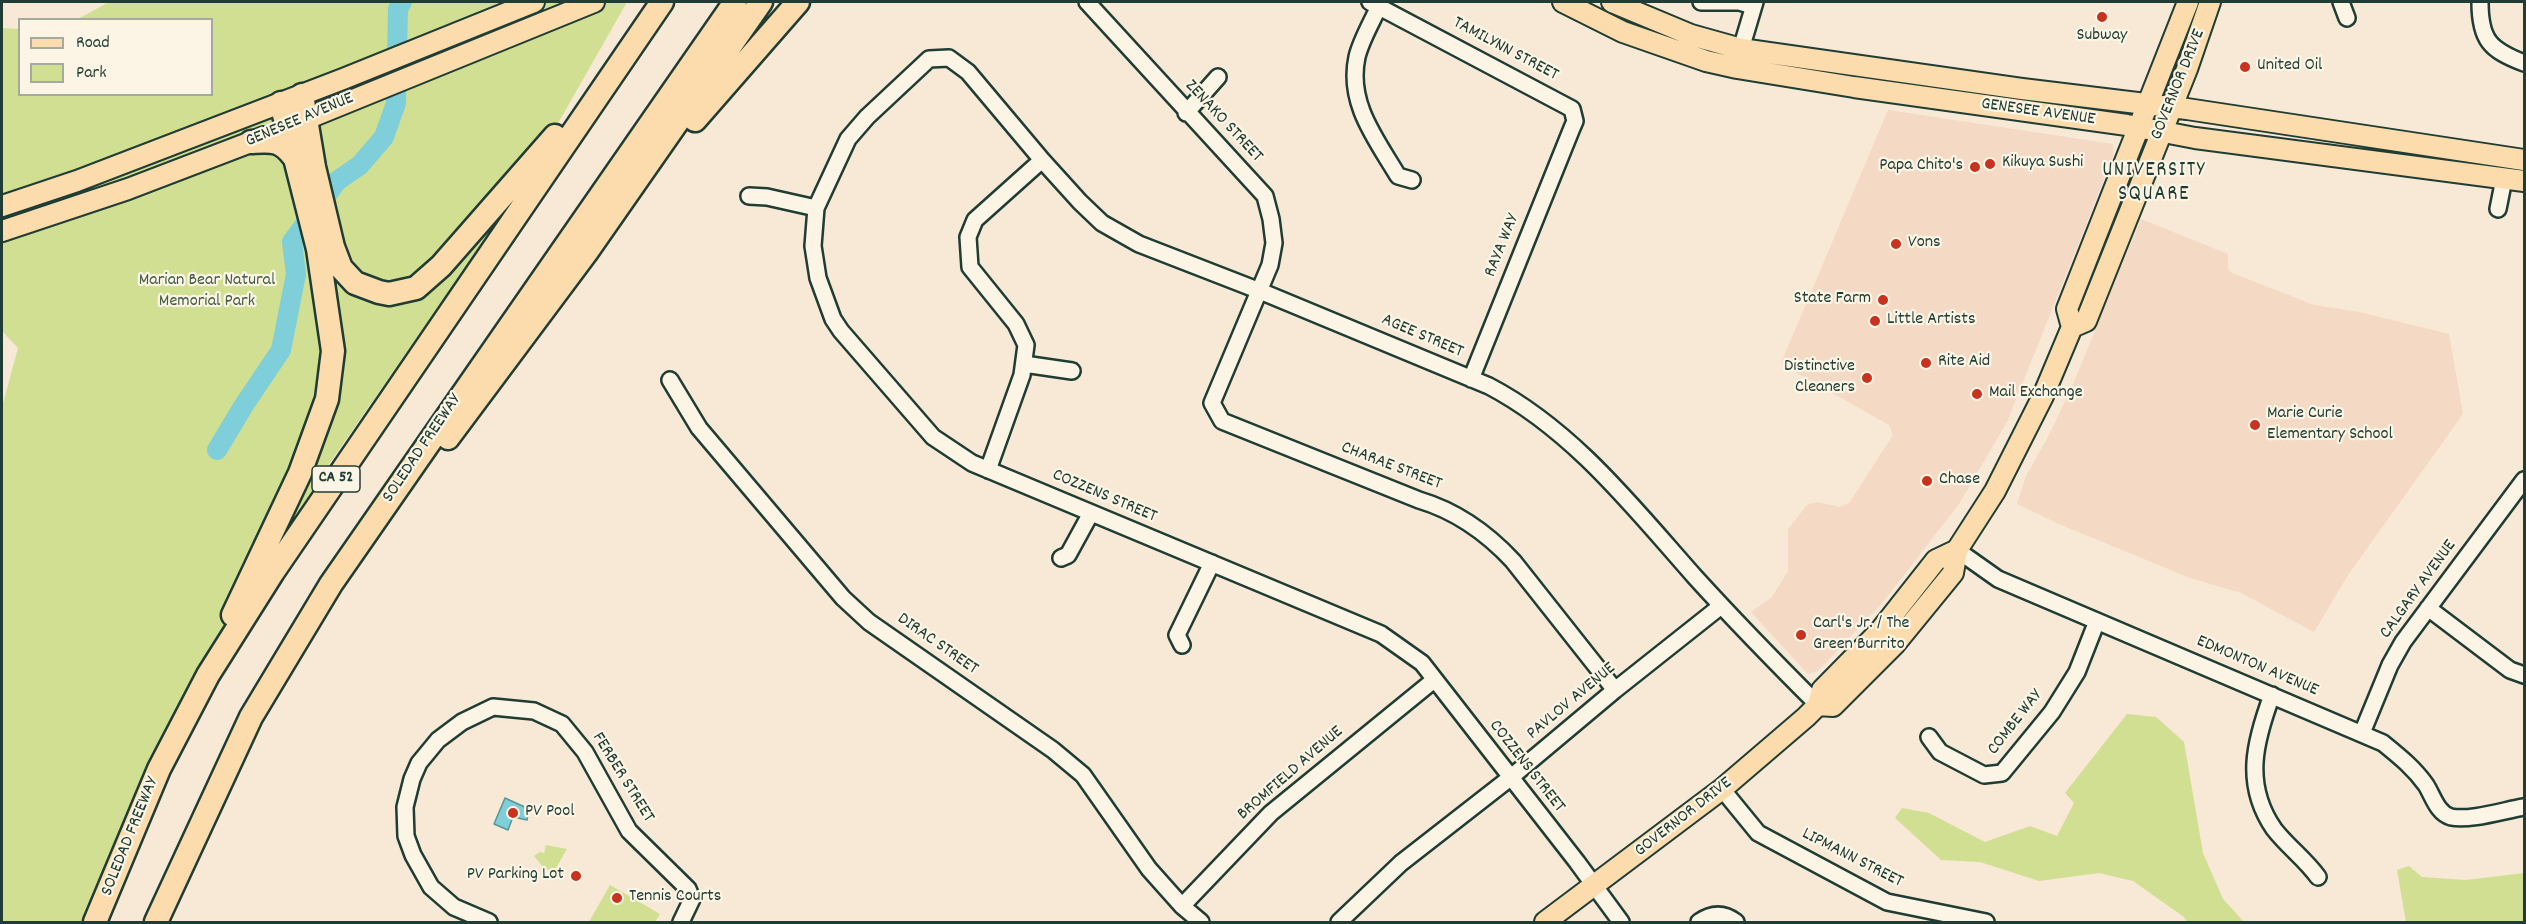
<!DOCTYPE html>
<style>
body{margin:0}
#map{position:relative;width:2526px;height:924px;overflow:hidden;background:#f8e8d6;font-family:Dekko,sans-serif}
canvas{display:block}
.frame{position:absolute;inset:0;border:3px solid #1f3d34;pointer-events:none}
.legend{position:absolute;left:18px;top:18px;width:195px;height:78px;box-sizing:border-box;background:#fcf5e5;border:2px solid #a4ab9e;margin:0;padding:8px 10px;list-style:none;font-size:18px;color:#1f3d34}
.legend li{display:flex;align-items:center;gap:12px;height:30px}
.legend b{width:30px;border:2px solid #a4ab9e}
</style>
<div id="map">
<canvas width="2526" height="924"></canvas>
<div class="frame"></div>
<ul class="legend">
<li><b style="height:8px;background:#fcdcac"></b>Road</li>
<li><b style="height:16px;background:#d1df92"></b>Park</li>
</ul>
</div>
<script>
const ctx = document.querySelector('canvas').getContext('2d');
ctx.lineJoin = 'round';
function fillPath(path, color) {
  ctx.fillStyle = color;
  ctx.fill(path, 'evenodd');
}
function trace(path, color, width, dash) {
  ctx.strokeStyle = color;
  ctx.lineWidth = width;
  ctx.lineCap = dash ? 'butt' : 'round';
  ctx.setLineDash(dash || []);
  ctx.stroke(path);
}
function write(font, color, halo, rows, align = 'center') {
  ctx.font = font + ' Dekko,sans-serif';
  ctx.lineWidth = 4.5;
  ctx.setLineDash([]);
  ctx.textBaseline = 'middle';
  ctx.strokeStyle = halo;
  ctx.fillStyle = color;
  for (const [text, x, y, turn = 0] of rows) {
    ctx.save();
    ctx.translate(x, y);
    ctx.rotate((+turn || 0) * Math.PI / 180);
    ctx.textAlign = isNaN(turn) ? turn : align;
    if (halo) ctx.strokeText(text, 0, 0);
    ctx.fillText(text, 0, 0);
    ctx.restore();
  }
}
fillPath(new Path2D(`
 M1888,110L2113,144V157L2007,422L1959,504L1883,602L1818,671L1808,674L1751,612L1772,597L1788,571V529L1807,505L1817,502L1840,507L1850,502L1893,435L1889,425L1788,368L1782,361Z
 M2141,219L2228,254V269L2232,273L2314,305L2359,312L2449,334L2463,414L2348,575L2314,632L2241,593L2190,578L2059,524L2017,504L2026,476L2049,435L2071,389Z`), '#f4d9c4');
fillPath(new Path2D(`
 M109,2H627L524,183L327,467L294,553L207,695L173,760L108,922H2V407L18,348L2,331V28L19,29L20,94H212V20L78,19Z
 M2127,714L2156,717L2184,742L2203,853L2223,899L2244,922H2187L2184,917L2133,881L2099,873L2039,881L1980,862L1941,860L1895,818L1902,808L1929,813L1985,842L2030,826L2057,836L2074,803L2065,793Z
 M546,845L567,849L553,873L543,867L534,856L540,852L544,853Z
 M2409,866L2422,877L2466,880L2524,873V922H2406L2397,870Z
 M610,885L660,914L655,922H589Z`), '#d1df92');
const water = new Path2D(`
 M505,798L529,809L527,820L513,817L508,830L494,824Z`);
fillPath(water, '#7ecfd9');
trace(water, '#589597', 1.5);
trace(new Path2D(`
 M217,450L244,405L281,350L296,274L292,242L337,181L360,165L384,137L396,103L398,9L402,2`), '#7ecfd9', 20);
const minor = new Path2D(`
 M1087,2L1265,196L1271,219L1274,243L1270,265L1212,403L1222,421L1419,500C1456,511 1487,533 1513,561L1615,690
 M1370,2L1572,109L1575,121L1572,128L1471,379
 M1701,2H1739L1753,6
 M2341,2L2347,18
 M2480,2C2480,40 2490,50 2524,63
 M1379,6C1372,22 1361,40 1357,57C1347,103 1376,139 1398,176L1412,180
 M1741,49L1755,2
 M1186,113L1218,77
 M749,196L767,197L816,208
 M2498,209L2504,179
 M1024,364L1072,371
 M670,380L699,428L843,598L869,622L1053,750L1083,775L1149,869L1182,906L1201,922
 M988,470L1022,375L1026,345L1016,324L970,267L968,237L975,220L1042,160
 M1957,550L1998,579L2383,743C2399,756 2414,768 2426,785C2433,796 2437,813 2451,817C2470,821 2505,810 2524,807
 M1061,558L1068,555L1091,513
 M2428,608L2510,670L2524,675
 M1182,645L1177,635L1212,563
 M2272,695C2255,741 2243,784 2274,829C2287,846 2305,859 2318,877
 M2362,733L2390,665L2403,642L2524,480
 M1929,737L1940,752L1984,775L2002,773L2052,712L2077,672L2097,621
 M1722,789L1758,833L1887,902L1986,922
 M1182,906L1271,813L1434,680
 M489,922L454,907L431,887L413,855L406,836L405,807L412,779L419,763L438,740L462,722L493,707L534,711L562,724L585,752L629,831L688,889L692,899L681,922
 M1339,922L1401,863L1510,778L1615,690L1721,606
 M1621,922L1577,862L1422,663L1381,634L972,463L933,437L841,331L833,319L818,278L813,246L816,208L848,139L867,117L929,59L949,58L968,72L1042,160L1080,202L1102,223L1139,244L1260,291L1489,386C1573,430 1633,507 1695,577C1735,621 1776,663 1818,705
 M1699,922C1712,913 1724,913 1736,922`);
const major = new Path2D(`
 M1563,2L1623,32L1706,61L1737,68L1854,87L2127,125L2195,138L2524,181
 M1612,2L1691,35L1741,49L2022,89L2187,109L2524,160
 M294,124L594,2
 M2,206L77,181L343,79L534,2
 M2,231L128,189L264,137
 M2072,327L2086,321L2187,69L2210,2
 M1818,705L1833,706L1895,644L1953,573L1957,550L1995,491L2043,396L2072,327L2067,309L2188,2
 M1545,922L1722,789L1806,717L1818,705L1822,690L1880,631L1936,560L1957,550`);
const highway = new Path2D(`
 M302,95L314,167L333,247L341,268L355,283L379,292L389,294L416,288L441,266L555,136
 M695,120L798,2
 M251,142C271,141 280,139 293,156
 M448,438L586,253L761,2
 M233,615L300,473L327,399L333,351L318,249L281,103
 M95,922L159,769L208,675L273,572L662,2
 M156,922L251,717L331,584L735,2`);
trace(minor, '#1f3d34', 20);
trace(major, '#1f3d34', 24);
trace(highway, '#1f3d34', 27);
trace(minor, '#fcf5e5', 15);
trace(major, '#fcdcac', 20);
trace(highway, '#fcdcac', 22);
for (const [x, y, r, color] of [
 [2102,17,6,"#c8321e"],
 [2245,67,6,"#c8321e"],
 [1990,164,6,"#c8321e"],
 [1975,167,6,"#c8321e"],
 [1896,244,6,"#c8321e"],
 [1883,300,6,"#c8321e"],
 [1875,321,6,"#c8321e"],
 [1926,363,6,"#c8321e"],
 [1867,378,6,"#c8321e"],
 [1977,394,6,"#c8321e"],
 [2255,425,6,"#c8321e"],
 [1927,481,6,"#c8321e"],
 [1801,635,6,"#c8321e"],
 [513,813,6,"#c8321e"],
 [576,876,6,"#c8321e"],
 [617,898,6,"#c8321e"]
]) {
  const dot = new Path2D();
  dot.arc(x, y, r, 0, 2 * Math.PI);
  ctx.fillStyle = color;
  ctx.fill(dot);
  trace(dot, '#fcf5e5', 2);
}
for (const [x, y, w] of [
 [336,479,48]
]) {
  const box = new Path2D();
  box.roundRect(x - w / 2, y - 13, w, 26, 4.5);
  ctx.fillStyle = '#fcf5e5';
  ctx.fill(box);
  trace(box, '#1f3d34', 1.5);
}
write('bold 16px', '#1f3d34', null, [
 ["CA 52",336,479]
]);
write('18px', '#1f3d34', '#fcf5e5', [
 ["Subway",2102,37,"center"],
 ["United Oil",2257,67],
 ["Kikuya Sushi",2002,164],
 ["Papa Chito's",1963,167,"right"],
 ["Vons",1908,244],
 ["State Farm",1871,300,"right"],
 ["Little Artists",1887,321],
 ["Rite Aid",1938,363],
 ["Distinctive",1855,368,"right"],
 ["Cleaners",1855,389,"right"],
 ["Mail Exchange",1989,394],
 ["Marie Curie",2267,415],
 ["Elementary School",2267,436],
 ["Chase",1939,481],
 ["Carl's Jr. / The",1813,625],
 ["Green Burrito",1813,646],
 ["PV Pool",525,813],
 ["PV Parking Lot",564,876,"right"],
 ["Tennis Courts",629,898]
], 'left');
write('18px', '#1f3d34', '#fcf5e5', [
 ["TAMILYNN STREET",1505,50,28],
 ["GOVERNOR DRIVE",2179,85,-68],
 ["GENESEE AVENUE",2038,113,8],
 ["GENESEE AVENUE",300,121,-23],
 ["ZENAKO STREET",1223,122,47],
 ["RAYA WAY",1503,246,-68],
 ["AGEE STREET",1422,337,23],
 ["SOLEDAD FREEWAY",423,449,-56],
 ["CHARAE STREET",1391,467,21],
 ["COZZENS STREET",1104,497,23],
 ["CALGARY AVENUE",2419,590,-54],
 ["DIRAC STREET",937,645,35],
 ["EDMONTON AVENUE",2257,667,23],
 ["PAVLOV AVENUE",1572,702,-40],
 ["COMBE WAY",2016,723,-52],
 ["COZZENS STREET",1526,767,52],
 ["BROMFIELD AVENUE",1291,774,-41],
 ["FERBER STREET",622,778,58],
 ["GOVERNOR DRIVE",1684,818,-38],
 ["SOLEDAD FREEWAY",131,837,-68],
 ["LIPMANN STREET",1852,859,27]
]);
write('18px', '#435d47', '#fcf5e5', [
 ["Marian Bear Natural",207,282],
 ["Memorial Park",207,303]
]);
ctx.letterSpacing = '1.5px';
write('21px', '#1f3d34', '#fcf5e5', [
 ["UNIVERSITY",2154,172],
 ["SQUARE",2154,196]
]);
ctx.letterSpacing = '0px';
</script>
